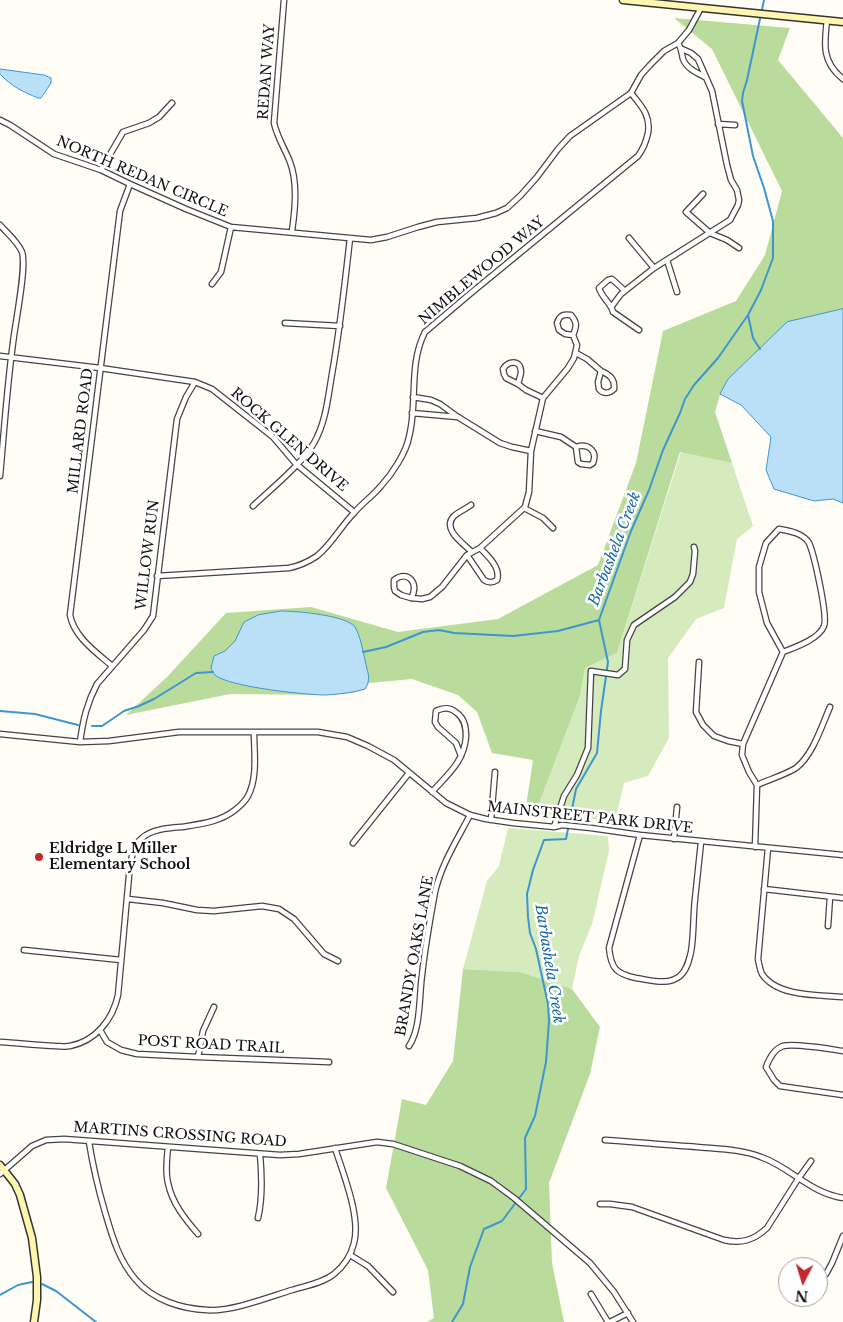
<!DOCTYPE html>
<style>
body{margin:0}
#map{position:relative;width:843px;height:1322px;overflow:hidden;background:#fffdf5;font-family:"Libre Baskerville",serif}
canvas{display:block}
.north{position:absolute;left:778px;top:1257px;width:50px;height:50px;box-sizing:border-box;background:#fff;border:1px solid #a0a0a0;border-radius:50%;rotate:185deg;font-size:14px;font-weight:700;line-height:20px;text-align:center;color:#111}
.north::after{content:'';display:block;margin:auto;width:18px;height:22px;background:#c4262e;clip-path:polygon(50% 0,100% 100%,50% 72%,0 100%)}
</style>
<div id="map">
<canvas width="843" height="1322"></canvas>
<div class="north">N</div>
</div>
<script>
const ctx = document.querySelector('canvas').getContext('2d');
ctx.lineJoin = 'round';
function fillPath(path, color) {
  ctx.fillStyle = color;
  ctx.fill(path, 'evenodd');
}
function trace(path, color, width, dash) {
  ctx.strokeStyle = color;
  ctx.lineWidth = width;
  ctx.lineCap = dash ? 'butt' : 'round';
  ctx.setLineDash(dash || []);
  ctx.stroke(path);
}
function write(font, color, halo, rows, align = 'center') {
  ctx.font = font + ' "Libre Baskerville",serif';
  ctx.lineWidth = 5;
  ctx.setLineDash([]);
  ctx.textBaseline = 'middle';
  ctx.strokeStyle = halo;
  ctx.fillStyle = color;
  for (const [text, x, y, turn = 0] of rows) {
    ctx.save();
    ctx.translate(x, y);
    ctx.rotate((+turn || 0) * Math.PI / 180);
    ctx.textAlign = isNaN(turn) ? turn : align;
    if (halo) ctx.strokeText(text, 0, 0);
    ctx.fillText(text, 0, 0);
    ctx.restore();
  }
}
fillPath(new Path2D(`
 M681,452L732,463L753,526L737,539L724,608L696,619L668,658L669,738L648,776L624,783L615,821L535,814L580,696L585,668L617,653Z
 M508,828L608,836L609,851L592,924L579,956L572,989L520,972L463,969L487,881L499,866Z`), '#d5ebbd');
fillPath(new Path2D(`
 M674,18L790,28L778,60L843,138V309L787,322L728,379L720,394L715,412L732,463L680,452L617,653L585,668L580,696L535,814L525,813L533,760L492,753L477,712L458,695L412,679L369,683L365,689L353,693L326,695L230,694L126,715L167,677L226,613L311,607L398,632L498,619L598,565L636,463L663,331L736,301L765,255L782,191L712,49Z
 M463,969L520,972L572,989L600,1027L590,1074L549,1183L552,1263L564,1322H427L434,1318L428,1270L386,1188L402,1099L426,1105L453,1061Z`), '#b9dc9c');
const water = new Path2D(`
 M0,69L44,75L51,78V83L41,98H38C23,92 11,86 0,74Z
 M843,309V503L833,499L814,501L774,489L766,470L771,437L741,405L720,394L728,379L787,322Z
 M281,611C296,611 346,615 355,627C360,635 363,651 365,660C367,672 372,678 365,689C352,693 339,694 326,695C306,695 229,687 215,675C214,674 211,669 211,668L214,656L225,651L235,641L244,622L258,615Z`);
fillPath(water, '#b9e0f7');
trace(water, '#3f96cf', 1);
trace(new Path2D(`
 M748,315L753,338L760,349
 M363,652L386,647L423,632L439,630L454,633L513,636L558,631L599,620
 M0,711L35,714L78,725
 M92,726H102L124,711L139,706L154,699L196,673L213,672
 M42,1284L56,1291L96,1322
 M0,1295L18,1285L32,1282
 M452,1322L463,1304L470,1267L484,1229L502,1221L526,1189L525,1138L535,1116L546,1062L549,1021L548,1004L536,949L530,933L528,917L527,894L533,870L544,840L566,839L576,789L597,753L601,711L608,662L599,620L631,531L649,490L663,450L680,413L685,399L694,385L718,358L748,315L761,290L773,258V221L764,188L753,156L742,101L743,93L747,80L764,0`), '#3f96cf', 2);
const street = new Path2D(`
 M284,0L274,123C277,137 285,149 290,162C298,183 295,210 292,231
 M827,20C824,45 822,62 843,79
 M678,43C682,49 681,52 683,59C686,68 697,73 705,77
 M0,120L10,125L54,154L101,170L130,184L186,209L231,227L371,240L387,237L418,227L437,222L477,218L496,213L507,208L521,195L537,177L558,149L570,136L631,93L641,75L650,65L664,51L678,43L689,30L701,8
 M718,124L735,125
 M101,170L123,132L149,123L159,117L172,103
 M703,194L686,212L710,233L727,240L739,248
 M0,225C7,233 18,242 22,252C27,267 15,324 13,343C7,387 4,432 0,476
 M629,238L654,268
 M667,260L677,292
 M212,284L221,272L231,227
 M625,291L612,279L608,280L599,288C602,298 611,303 613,312L639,330
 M612,306L621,294L654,268L730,220L738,205L739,200L737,190L731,180L727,165L712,91L698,59L691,53L682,49
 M285,323L340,326
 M576,353L587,359L601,371L598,382L599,389C603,394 609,394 614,389C615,379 610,375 601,371
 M0,356L100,368L195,382L212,389L273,437L296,464L354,512
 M518,384C519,380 521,375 521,371C520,359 508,361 503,369L504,374L506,378L518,384L526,390L543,398
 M413,397L431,400L440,404L458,417L500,443L512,447L531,451
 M412,413L457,417
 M535,431L561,437L576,447L578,462L581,464L590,465L593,463C598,450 587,443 576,447
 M471,505C466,509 458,512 454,516C441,529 464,544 472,552
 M253,506C272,488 301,465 314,443C326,422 328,397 332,374C340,329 345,283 350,238
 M524,508L543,518L553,528
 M779,529C790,531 803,533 809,543C814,554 828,616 824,626C819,639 796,647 783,652L767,623L759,592V567L766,543Z
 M467,555L484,580C489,583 492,583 497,580C501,568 488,556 480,548
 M157,576L289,568C299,566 308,562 317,556C332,544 341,526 354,513C362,503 373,496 381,486C392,474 406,453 409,437C418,403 408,365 425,332L471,293L638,156C644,148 646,142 648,133C651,115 641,106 631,93
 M411,598C420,584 408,569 394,580V587L395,591L401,595L411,598L422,599L430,597L442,587L467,555L480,548L525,507L529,492L531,451L543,398L568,368L574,358L577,345L573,335C577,326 577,322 571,315C563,314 560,315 557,323L559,330L565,334L573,335
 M699,662L696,712L703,725L714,736L728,741L743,744
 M112,666C96,652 74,637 70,615L120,211L130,184
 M0,734L80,742L109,741L179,732H318L347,737L368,746L394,760L446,803L470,815L486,819L513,823L554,827L562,825L591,828L640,835L843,855
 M80,742C83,720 87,703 97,684L144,630L153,616L177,419L186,397L195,382
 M757,785C768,780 787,774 796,768C813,755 822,725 830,707
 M432,792C447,775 464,762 466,737C466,728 465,719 457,713C450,707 444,707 436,711L435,722L438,727L456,743L461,756
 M491,820L495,772
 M554,827L564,796L577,775L588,748L591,671L618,675L625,669L627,640L634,625L675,597L690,582L693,574L695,551L694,547
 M640,835L609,948C611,968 616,974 636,978C650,980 668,986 680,976C687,970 689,960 691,952C694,935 693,916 695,899C697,880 699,861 701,842
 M674,839L677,807
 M353,843L409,773
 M755,847L757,785L749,772L742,755L743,744L783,652
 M768,848L758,959C759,964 760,970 762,974C777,997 819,995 843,997
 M764,889L843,898
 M128,899L163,903L197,910L214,911L262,906L279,909L294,919L324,954L338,961
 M828,926L830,897
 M24,950L121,960
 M100,1030L107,1042L121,1050L137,1054L198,1057L329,1062
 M0,1042C18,1043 36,1045 55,1046C60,1046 65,1047 70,1046C96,1041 113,1019 118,995L130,865C132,856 134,844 142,838C152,829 169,828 182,827C201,824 220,822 235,810C240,806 245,802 248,796C258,777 254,752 254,732
 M409,1046C421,1028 419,997 422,975C425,948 430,919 435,892C441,865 457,840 470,815
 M843,1051C829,1049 796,1043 783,1046C774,1049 769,1059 766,1067L774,1080L780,1086L843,1095
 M198,1057L203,1031L214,1007
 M605,1140C635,1142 666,1145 697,1147C718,1149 741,1149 761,1157C790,1167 810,1193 843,1198
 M89,1142C93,1167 98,1188 105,1212C112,1236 119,1261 136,1280C153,1300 182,1309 207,1310C231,1312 269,1297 292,1290C305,1286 323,1283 334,1274C344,1266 351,1255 354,1243C361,1217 343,1173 335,1148
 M168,1147C167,1158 165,1171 168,1183C172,1203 185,1219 198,1234
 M0,1174L32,1146L46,1140L64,1139L280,1155L299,1154L377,1142L393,1144L460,1166L491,1181L514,1198L590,1263L614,1292L633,1322
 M600,1204H610L632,1207L724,1240C742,1244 754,1240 767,1228L798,1179L811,1161
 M258,1218C263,1197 262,1176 260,1154
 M350,1255L368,1266L393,1292
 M826,1274L832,1263L843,1236
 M591,1294L608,1322
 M610,1322L628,1313`);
const secondary = new Path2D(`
 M623,0L843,22
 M0,1165L15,1184L20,1195L32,1238L37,1277V1300L34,1322`);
trace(street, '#444', 7);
trace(secondary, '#333', 9);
trace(street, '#fff', 4.5);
trace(secondary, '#fff6b0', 6);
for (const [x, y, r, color] of [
 [39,857,5,"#c4262e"]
]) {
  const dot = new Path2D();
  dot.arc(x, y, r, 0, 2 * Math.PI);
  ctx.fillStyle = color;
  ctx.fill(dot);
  trace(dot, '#fff', 2);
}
write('14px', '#111', '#fff', [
 ["REDAN WAY",267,72,-86],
 ["NORTH REDAN CIRCLE",142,177,23],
 ["NIMBLEWOOD WAY",482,271,-40],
 ["MILLARD ROAD",81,431,-83],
 ["ROCK GLEN DRIVE",289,440,41],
 ["WILLOW RUN",148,555,-83],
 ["MAINSTREET PARK DRIVE",590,818,6],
 ["BRANDY OAKS LANE",415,956,-80],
 ["POST ROAD TRAIL",211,1045,3],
 ["MARTINS CROSSING ROAD",180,1135,4]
]);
write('bold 14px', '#111', '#fff', [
 ["Eldridge L Miller",49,849],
 ["Elementary School",49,865]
], 'left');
write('italic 15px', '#1768a6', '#fff', [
 ["Barbashela Creek",615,549,-69],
 ["Barbashela Creek",549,964,81]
]);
</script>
